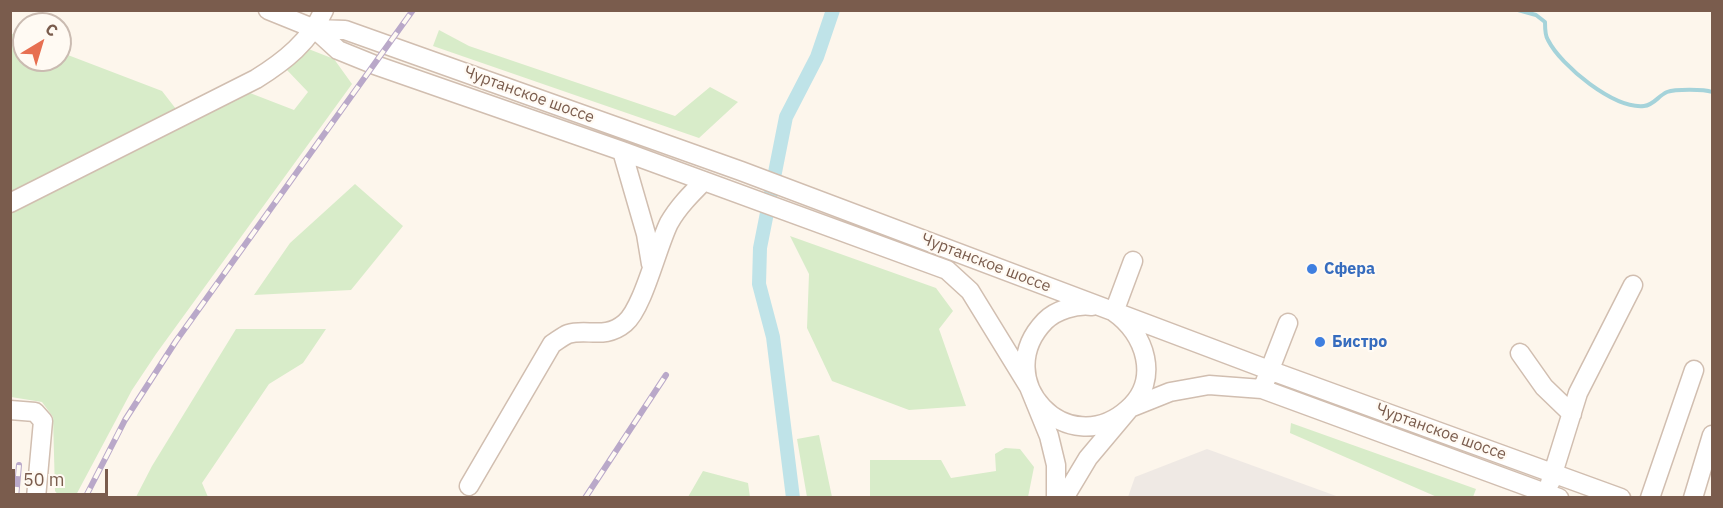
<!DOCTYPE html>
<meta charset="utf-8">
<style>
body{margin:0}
#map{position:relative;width:1723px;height:508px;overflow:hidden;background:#fdf6ec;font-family:"IBM Plex Sans",sans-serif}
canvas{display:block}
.frame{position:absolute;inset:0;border:12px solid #7a5c4d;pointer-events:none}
.north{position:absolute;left:12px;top:12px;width:60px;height:60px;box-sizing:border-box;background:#fffaf3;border:2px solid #cabbb1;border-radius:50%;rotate:38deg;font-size:16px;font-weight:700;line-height:24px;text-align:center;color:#7a5c4d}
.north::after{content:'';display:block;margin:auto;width:21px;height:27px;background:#e76f51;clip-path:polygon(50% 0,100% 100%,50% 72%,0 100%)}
.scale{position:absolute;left:12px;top:469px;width:96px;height:27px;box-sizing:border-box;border:3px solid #7a5c4d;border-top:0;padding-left:8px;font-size:18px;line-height:21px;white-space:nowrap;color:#7a5c4d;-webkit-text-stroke:4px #fffaf3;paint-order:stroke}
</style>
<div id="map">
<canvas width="1723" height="508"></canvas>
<div class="frame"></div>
<div class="north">С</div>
<div class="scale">50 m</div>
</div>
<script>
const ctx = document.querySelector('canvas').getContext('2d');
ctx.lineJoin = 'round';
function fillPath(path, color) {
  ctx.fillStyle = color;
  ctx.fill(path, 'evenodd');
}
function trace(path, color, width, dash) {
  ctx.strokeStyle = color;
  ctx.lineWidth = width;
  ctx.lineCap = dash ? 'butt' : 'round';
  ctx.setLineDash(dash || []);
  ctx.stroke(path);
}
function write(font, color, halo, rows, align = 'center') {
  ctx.font = font + ' "IBM Plex Sans",sans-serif';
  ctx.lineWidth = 4.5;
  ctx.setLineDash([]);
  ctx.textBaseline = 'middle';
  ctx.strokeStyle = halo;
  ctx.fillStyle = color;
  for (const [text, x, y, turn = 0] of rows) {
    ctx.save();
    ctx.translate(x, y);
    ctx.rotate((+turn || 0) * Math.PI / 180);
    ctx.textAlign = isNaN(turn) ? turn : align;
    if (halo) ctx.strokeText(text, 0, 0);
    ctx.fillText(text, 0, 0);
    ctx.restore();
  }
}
fillPath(new Path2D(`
 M1207,449L1339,497H1128L1135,477Z`), '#efe9e4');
fillPath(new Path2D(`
 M439,30L469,46L675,116L710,87L738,102L699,138L433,46Z
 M10,33L24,38V60H60V52L162,91L176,109L11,193Z
 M306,48L334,59L352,84L156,354L132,390L75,497H60L55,491L53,417L42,402L11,397V210L206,111L250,93L294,110L308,92L286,69Z
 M355,184L403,226L351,290L254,295L290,243Z
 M790,236L936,288L953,311L939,329L966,406L909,410L832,381L807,328L809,274Z
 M236,329H326L303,363L269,384L202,483L208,497H136L152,466Z
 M1291,423L1476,489L1473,497H1437L1290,433Z
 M819,435L832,497H807L797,439Z
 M1005,448L1020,449L1034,467L1028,497H870V460H941L951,478L996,471L995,454Z
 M703,471L748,483L750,497H688Z`), '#d8ecc9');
trace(new Path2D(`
 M1518,10L1536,15L1545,22C1545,28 1545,36 1548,40C1561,66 1614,109 1644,106C1654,105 1658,96 1667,92C1675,89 1704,89 1712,92`), '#a5d3da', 4);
trace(new Path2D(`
 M793,498L773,337L759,284L760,248L786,117L817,57L833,10`), '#bfe3e8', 14);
const minor = new Path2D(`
 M268,10L315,29L345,30L741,171L1269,370L1621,498
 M315,29L338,50L375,65L622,151L947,270L970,291L1029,387L1049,436L1056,465V498
 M622,151L646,234L651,264
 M10,203L256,79C285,61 310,41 324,10
 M1092,306C1076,304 1056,310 1045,321C988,380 1068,463 1128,409C1161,380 1145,333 1114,312L1133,261
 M1520,353L1544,387L1572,414
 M1265,382L1288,323
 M10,410L35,412L43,421L36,498
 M1550,483L1578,393L1633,285
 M469,486L552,344C557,341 563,336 568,334C587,328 605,340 625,323C643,308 657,247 669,223C678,207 691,194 704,181
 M1064,498L1088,458L1130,408L1170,392L1209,385L1262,389L1559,498
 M1650,498L1694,370
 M1693,498L1712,435`);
trace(minor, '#d1beb0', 21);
trace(minor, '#fff', 18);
const rail = new Path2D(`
 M16,498L19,465
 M85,498L125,420L176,341L413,10
 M585,498L666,375`);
trace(rail, '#b9a8c9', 6);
trace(rail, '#fffaf3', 4, [11]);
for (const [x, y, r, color] of [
 [1312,269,6,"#3f7fe0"],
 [1320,342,6,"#3f7fe0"]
]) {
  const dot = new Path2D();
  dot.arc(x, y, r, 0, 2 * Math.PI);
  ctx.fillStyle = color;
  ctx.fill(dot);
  trace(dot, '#fffaf3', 2);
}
write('16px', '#7a5c4d', '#fffaf3', [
 ["Чуртанское шоссе",529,95,20],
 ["Чуртанское шоссе",986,263,21],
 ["Чуртанское шоссе",1441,432,20]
]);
write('bold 16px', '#366cbe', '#fffaf3', [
 ["Сфера",1324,269],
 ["Бистро",1332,342]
], 'left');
</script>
